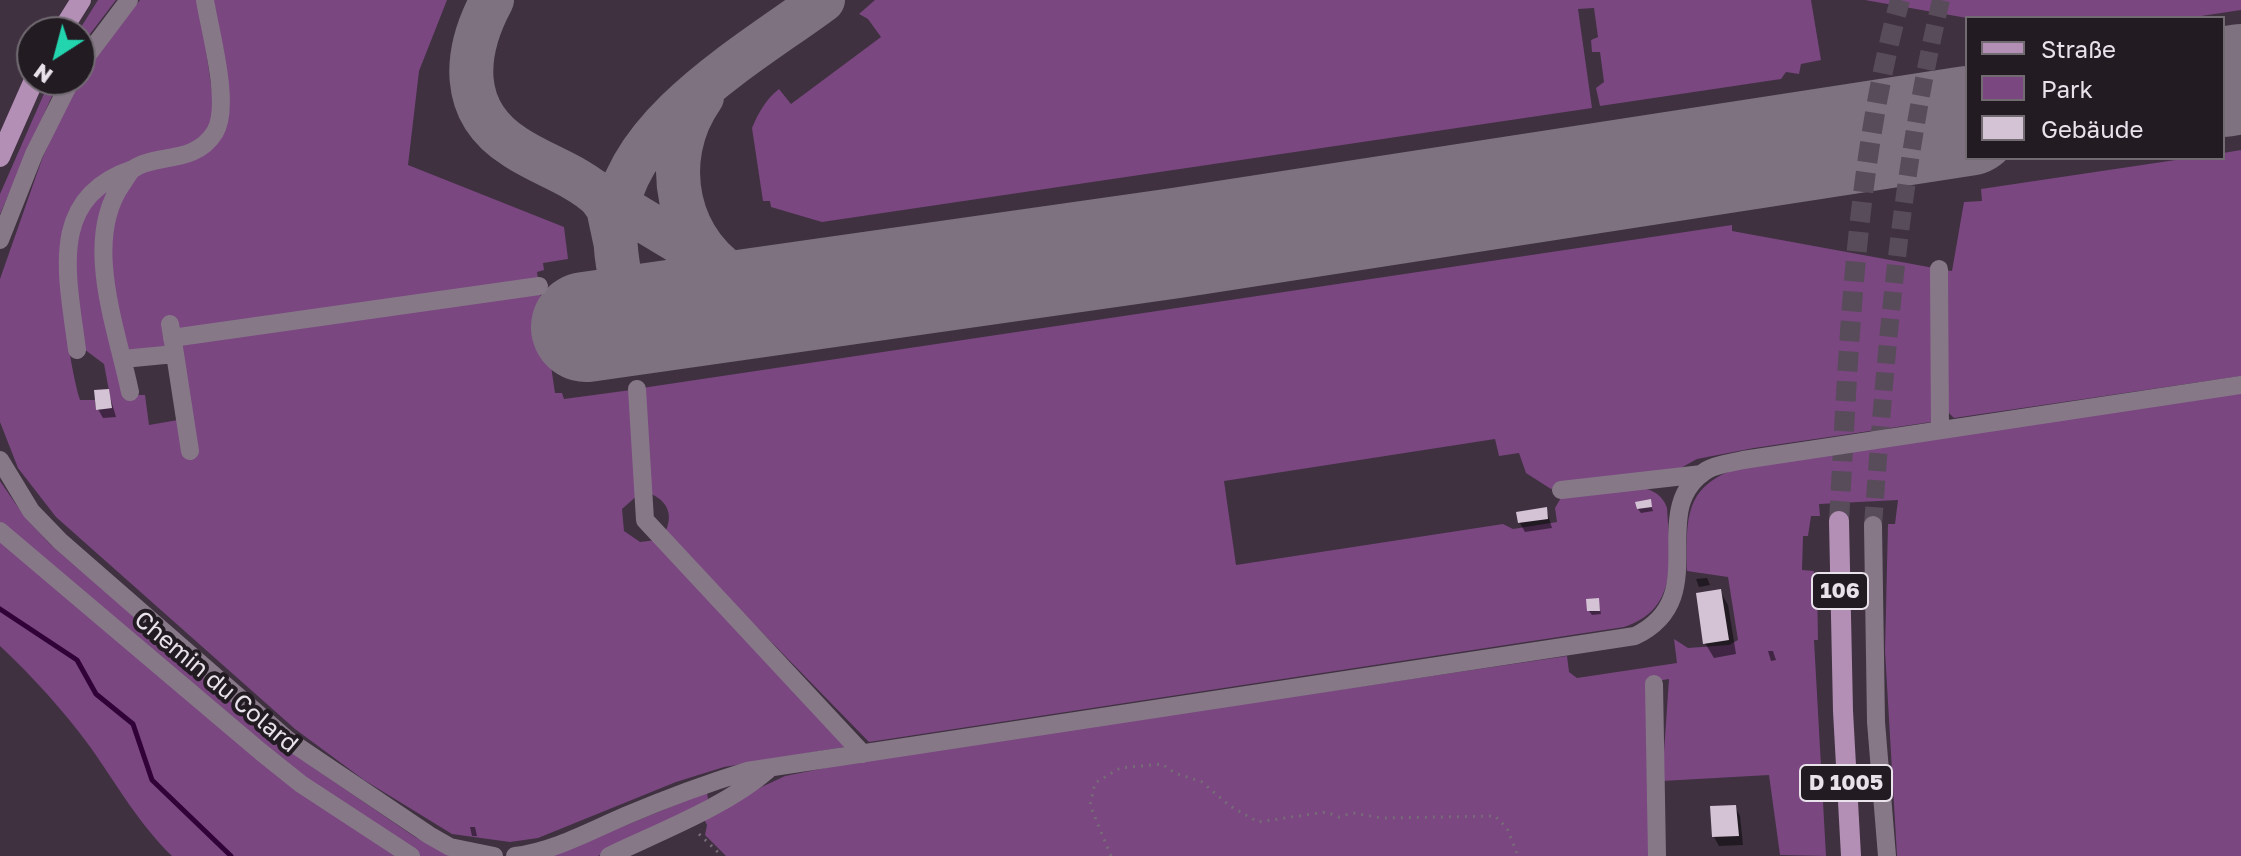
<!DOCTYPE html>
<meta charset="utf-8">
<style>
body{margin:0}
#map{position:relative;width:2241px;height:856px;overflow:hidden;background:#3f3140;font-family:"Golos Text",sans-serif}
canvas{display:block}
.legend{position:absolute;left:1965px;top:16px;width:260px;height:144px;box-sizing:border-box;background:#221b22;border:2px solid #726b72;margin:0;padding:10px 14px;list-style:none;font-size:24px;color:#eae2eb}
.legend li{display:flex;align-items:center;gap:16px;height:40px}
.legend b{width:40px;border:2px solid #726b72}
.north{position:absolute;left:16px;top:16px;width:80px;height:80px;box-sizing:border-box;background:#221b22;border:2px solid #726b72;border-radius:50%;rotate:216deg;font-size:22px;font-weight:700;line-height:32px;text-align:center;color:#eae2eb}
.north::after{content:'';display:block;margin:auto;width:28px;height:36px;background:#23d5af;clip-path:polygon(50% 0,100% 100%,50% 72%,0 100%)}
</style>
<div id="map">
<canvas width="2241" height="856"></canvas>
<ul class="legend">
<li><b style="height:10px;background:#b38fb6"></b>Straße</li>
<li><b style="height:22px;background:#7a4780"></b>Park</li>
<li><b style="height:22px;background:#d4c3d5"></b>Gebäude</li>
</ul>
<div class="north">N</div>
</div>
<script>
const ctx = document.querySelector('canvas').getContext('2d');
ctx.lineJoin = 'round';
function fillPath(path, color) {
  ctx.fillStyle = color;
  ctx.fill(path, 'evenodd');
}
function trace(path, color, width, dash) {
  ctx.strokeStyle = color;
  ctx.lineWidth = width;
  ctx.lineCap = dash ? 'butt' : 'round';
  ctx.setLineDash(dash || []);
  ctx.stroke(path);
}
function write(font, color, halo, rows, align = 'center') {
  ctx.font = font + ' "Golos Text",sans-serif';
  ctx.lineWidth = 8;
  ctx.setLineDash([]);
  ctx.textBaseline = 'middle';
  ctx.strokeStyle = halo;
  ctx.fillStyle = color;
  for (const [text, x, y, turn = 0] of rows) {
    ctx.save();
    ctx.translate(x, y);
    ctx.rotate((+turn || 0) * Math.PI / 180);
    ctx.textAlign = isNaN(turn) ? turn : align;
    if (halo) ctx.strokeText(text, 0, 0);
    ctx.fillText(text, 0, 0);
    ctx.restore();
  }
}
fillPath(new Path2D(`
 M98,0H116L80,47L78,32Z
 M140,0H199L215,114C203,170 123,152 88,186C48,224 66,352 80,400H95L96,410L112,407L104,364L84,349C74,297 54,213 111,182L114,186C81,240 113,335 123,395H145L149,425L178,420L183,456L197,454L177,322L164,324L167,350L131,354L126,349C116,299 88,221 131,180C141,170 158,168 170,164C190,159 211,152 220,132C233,100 215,35 209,0H447L419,71L408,165L564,227L568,259L543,263L544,270L537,272L555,393H562L564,399L631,390L639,494L622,509L624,531L640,542L656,540L848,741L844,747L724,767L676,782L538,838L510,842L452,834L364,780L295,729L56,517L18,468L0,422V279L42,159L69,99L110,36Z
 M875,0H1811L1821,60L1801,64L1799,74L1786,72L1781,79L1600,106L1596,88L1604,82L1600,52H1592L1591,40L1598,37L1594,8L1578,9L1592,108L822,222L771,207L770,201H763L752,128C758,113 767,98 779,89L791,104L881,37L868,19L859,14Z
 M1865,0H2241V10L2188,18H1967Z
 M50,80H59L0,214V194Z
 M2241,150V376L1954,418L1948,412L1945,270L1952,271L1964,202L1982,201L1981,189L2189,158H2223V153Z
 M1732,225V231L1934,268L1935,416L1931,422L1754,448L1697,459L1677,470L1551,489L1526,473L1519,453L1499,456L1495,439L1224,481L1236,565L1503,524L1513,529L1557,522L1555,508L1562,496C1592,493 1655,471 1667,508C1670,557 1680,609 1624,627L869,742L665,533C673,516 669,502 651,494L642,388Z
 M2241,393V856H1897L1885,651L1888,524H1895L1898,500L1819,504L1820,516H1811L1808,536H1803L1802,570L1814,571L1813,578L1817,579L1818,640H1814L1826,856L1780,855L1769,775L1662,781L1669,679L1646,683L1649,856H726L705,835L707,825L702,815L785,776L870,759L1567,656L1569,672L1577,678L1677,663L1674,639L1688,648L1729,645L1738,640L1728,577L1687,571C1687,521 1682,486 1739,468Z
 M0,481L24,516L51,545L301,759L415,837L453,856H419L303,781L0,525Z
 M0,539L400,856H172C139,824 117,785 91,748C64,711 33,677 0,646Z
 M707,792L708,799L692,810L598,856H551Z`), '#7a4780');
fillPath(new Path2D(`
 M106,391L111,400L116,417L103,418L98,409Z
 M1650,502L1653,511L1641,513L1638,509Z
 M1546,509L1552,528L1525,532L1520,523Z
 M1707,578L1710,585L1699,587L1696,579Z
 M1720,591L1728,605L1736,654L1714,658L1705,643Z
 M1598,600L1601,614L1592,615L1589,611Z
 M1768,651H1773L1776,660L1771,661Z
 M1735,807L1740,816L1743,845L1719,846L1714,837Z
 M470,827H475L477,836H472Z`), '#0007');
trace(new Path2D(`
 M0,609L77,660L96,694L133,724L152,780L231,856`), '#310237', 5);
trace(new Path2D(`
 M492,0C464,52 458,111 515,147C542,165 577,175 600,197L608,208L615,241
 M702,97C658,159 676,248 745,282C766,292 789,293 812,295
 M596,192L709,260
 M628,321C623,287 612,251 616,217C626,123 753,52 823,0`), '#7e7280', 44);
trace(new Path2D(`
 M2223,82L2241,79
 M586,327L1176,243L1967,121`), '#7e7280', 110);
fillPath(new Path2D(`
 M109,389L112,408L96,410L94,390Z
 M1651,499L1652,507L1637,509L1635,502Z
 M1547,507L1548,519L1518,523L1516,512Z
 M1721,589L1729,640L1703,644L1696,593Z
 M1599,598L1600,611H1587L1586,599Z
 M1736,805L1739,836L1712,837L1710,806Z`), '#d4c3d5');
trace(new Path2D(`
 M1873,525C1886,349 1900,172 1941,0`), '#594c5a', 18, [18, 9]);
trace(new Path2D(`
 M1839,521C1849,347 1854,169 1900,0`), '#594c5a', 20, [20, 10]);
trace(new Path2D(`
 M699,834L722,856
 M1111,856L1090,805L1095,783L1120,768L1162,764L1175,773L1202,782L1230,806L1258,822L1326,812L1339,817L1353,813L1382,818L1495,816L1507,828L1518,856`), '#776b78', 3, [2, 6]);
trace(new Path2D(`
 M80,65L129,0
 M0,240L34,154L71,80
 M1939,269L1940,430
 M172,338L539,286
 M77,350C68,277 46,198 133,169
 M175,354L190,451
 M123,359L175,354L170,324
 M637,389L645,520L863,754
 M130,392C117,329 82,241 122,184C125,180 129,172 133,169C156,153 195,165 215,132C231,105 210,32 205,0
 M0,460L31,511L60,541L288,740L429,835L450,847L494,856
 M1561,490L1702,474
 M1873,525L1876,722L1887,856
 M0,531L261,752L301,784L411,856
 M1654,684L1657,856
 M515,856C554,851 588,832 625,816C665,799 705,784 747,771L1635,636C1716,597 1643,510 1707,470C1717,464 1731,463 1743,460L2241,385
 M609,856C659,832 727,806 768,770`), '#877888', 18);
trace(new Path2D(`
 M61,32L81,0
 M0,157L34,80
 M1839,521L1843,711L1851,856`), '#b38fb6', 20);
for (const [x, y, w] of [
 [1840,591,56],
 [1846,783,92]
]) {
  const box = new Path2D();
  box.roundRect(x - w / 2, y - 18, w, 36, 6);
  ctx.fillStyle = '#221b22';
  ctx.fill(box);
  trace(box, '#eae2eb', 2);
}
write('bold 22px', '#eae2eb', null, [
 ["106",1840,591],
 ["D 1005",1846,783]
]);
write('24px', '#eae2eb', '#221b22', [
 ["Chemin du Colard",216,682,40]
]);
</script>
